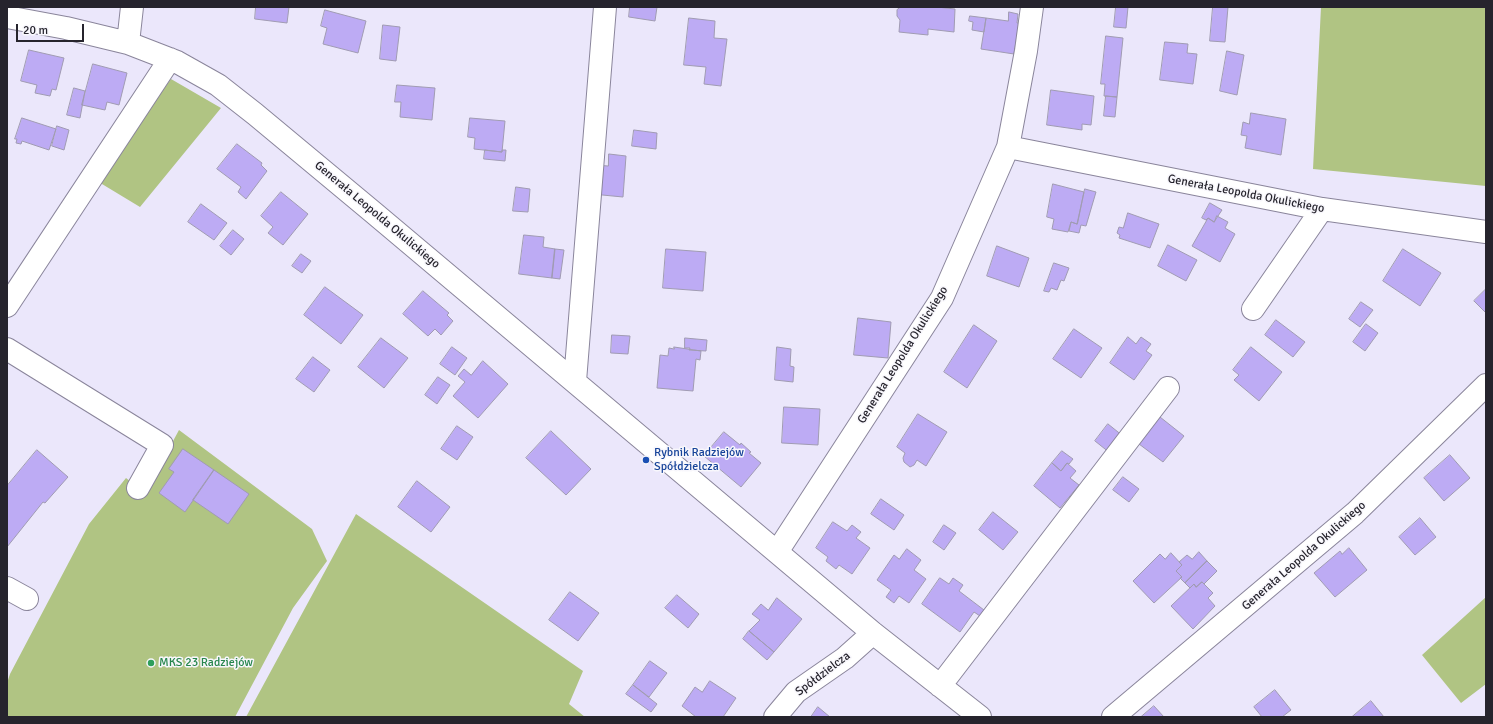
<!DOCTYPE html>
<meta charset="utf-8">
<style>
body{margin:0}
#map{position:relative;width:1493px;height:724px;overflow:hidden;background:#ebe7fb;font-family:Signika,sans-serif}
canvas{display:block}
.frame{position:absolute;inset:0;border:8px solid #26242d;pointer-events:none}
.scale{position:absolute;left:16px;top:24px;width:68px;height:18px;box-sizing:border-box;border:2px solid #26242d;border-top:0;padding-left:5px;font-size:12px;line-height:14px;white-space:nowrap;color:#26242d;-webkit-text-stroke:3px #f8f7fc;paint-order:stroke}
</style>
<div id="map">
<canvas width="1493" height="724"></canvas>
<div class="frame"></div>
<div class="scale">20 m</div>
</div>
<script>
const ctx = document.querySelector('canvas').getContext('2d');
ctx.lineJoin = 'round';
function fillPath(path, color) {
  ctx.fillStyle = color;
  ctx.fill(path, 'evenodd');
}
function trace(path, color, width, dash) {
  ctx.strokeStyle = color;
  ctx.lineWidth = width;
  ctx.lineCap = dash ? 'butt' : 'round';
  ctx.setLineDash(dash || []);
  ctx.stroke(path);
}
function write(font, color, halo, rows, align = 'center') {
  ctx.font = font + ' Signika,sans-serif';
  ctx.lineWidth = 3;
  ctx.setLineDash([]);
  ctx.textBaseline = 'middle';
  ctx.strokeStyle = halo;
  ctx.fillStyle = color;
  for (const [text, x, y, turn = 0] of rows) {
    ctx.save();
    ctx.translate(x, y);
    ctx.rotate((+turn || 0) * Math.PI / 180);
    ctx.textAlign = isNaN(turn) ? turn : align;
    if (halo) ctx.strokeText(text, 0, 0);
    ctx.fillText(text, 0, 0);
    ctx.restore();
  }
}
fillPath(new Path2D(`
 M1321,7H1486V186L1313,169Z
 M171,79L221,108L140,207L97,181Z
 M179,430L312,529L327,561L293,608L235,717H7V683L10,674L89,524L126,478L145,493Z
 M356,514L583,671L569,704L585,717H246Z
 M1486,597V684L1461,703L1422,655Z`), '#b0c483');
const building = new Path2D(`
 M256,7H289L287,23L255,19Z
 M630,7H657L655,21L629,17Z
 M901,7H937L955,9L954,32L928,29V35L899,32L900,20L897,16V10Z
 M1116,7H1128L1126,28L1114,27Z
 M1213,7H1228L1225,42L1210,41Z
 M325,10L366,21L358,53L323,44L327,28L321,26Z
 M1009,12L1018,14L1017,23H1019L1014,54L981,49L986,18L1008,21Z
 M970,16L986,18L984,32L972,30L973,22L969,21Z
 M689,18L715,21L714,38L727,39L721,86L704,84L706,67L684,65Z
 M383,25L400,27L396,61L380,59Z
 M1106,36L1123,38L1117,97L1104,96L1105,84H1101Z
 M1165,42L1188,44L1187,53L1197,54L1193,84L1160,80Z
 M29,50L64,58L56,90L52,89L50,96L35,93L37,85L21,81Z
 M1227,51L1244,55L1237,95L1220,91Z
 M93,64L127,73L119,105L107,102L105,110L82,105Z
 M397,85L435,88L432,120L400,117L401,102H395Z
 M74,88L85,91L80,118L67,115Z
 M1051,90L1094,96L1091,125L1082,124V130L1047,125Z
 M1106,96L1117,97L1115,117L1104,116Z
 M1251,113L1286,119L1281,155L1245,148L1247,136L1241,135L1243,122L1249,124Z
 M22,118L56,129L49,150L22,141L21,144L16,143L17,139H15Z
 M470,118L505,121L502,152L474,149L475,138L468,137Z
 M57,126L69,130L64,150L52,146Z
 M634,130L657,133L656,149L632,146Z
 M237,144L262,163L261,165L267,171L246,199L238,192L241,187L217,169Z
 M485,150L502,152V150H506L505,161L484,159Z
 M609,154L626,156L623,197L592,194L595,165L608,166Z
 M1053,184L1084,192L1077,224L1071,222L1068,232L1052,229L1054,219L1047,217Z
 M516,187L530,189L528,212L513,211Z
 M1085,189L1096,192L1086,226L1081,225L1079,233L1069,231L1071,222L1077,224Z
 M281,192L308,214L283,245L268,233L273,227L261,216Z
 M1210,203L1222,210L1214,222L1208,218L1206,220L1202,218Z
 M201,204L227,223L214,240L188,222Z
 M1128,213L1159,224L1150,248L1119,238L1120,235L1117,233L1119,227L1123,228Z
 M1217,216L1228,222L1225,228L1235,234L1220,262L1192,246L1208,218L1214,222Z
 M233,230L244,239L231,255L220,246Z
 M524,235L544,237L543,247L555,249L552,278L519,274Z
 M1168,245L1197,260L1186,281L1158,266Z
 M997,246L1029,258L1019,287L987,276Z
 M555,249L564,250L560,279L552,278Z
 M666,249L706,252L703,291L663,288Z
 M1403,249L1441,273L1420,306L1383,281Z
 M301,254L311,261L302,273L292,266Z
 M1054,263L1069,268L1064,281L1061,280L1057,290L1051,288L1049,292L1044,291Z
 M325,287L363,315L341,344L304,315Z
 M1486,289V313L1474,301Z
 M423,291L449,313L447,315L453,321L441,335L435,329L428,336L403,314Z
 M1361,302L1373,310L1360,327L1349,319Z
 M858,318L891,322L888,358L854,355Z
 M1276,320L1305,342L1293,357L1265,335Z
 M1366,324L1378,333L1365,351L1353,342Z
 M974,325L997,341L967,388L944,372Z
 M1074,329L1102,348L1081,378L1053,359Z
 M612,335L630,336L628,354L611,353Z
 M1128,337L1136,344L1141,337L1151,344L1146,351L1152,355L1134,380L1110,363Z
 M381,338L408,358L384,388L358,367Z
 M685,338L707,340L706,351L689,350L690,348H685Z
 M452,347L467,358L455,375L440,364Z
 M674,347L701,351L700,360L696,359L693,391L657,388L660,355L668,356L669,348L674,349Z
 M777,347L791,349L790,366L794,367L793,382L775,380Z
 M1251,347L1282,372L1259,401L1234,380L1239,375L1233,370Z
 M313,357L330,370L314,392L296,379Z
 M483,361L508,384L478,418L453,396L465,382L458,376L464,369L471,375Z
 M438,377L450,385L437,404L425,395Z
 M784,407L820,409L818,445L782,443Z
 M918,414L947,432L926,466L917,460L914,465L910,467L904,462L903,458L905,453L897,447Z
 M1160,417L1184,436L1163,462L1139,444Z
 M1108,424L1123,436L1110,453L1095,441Z
 M457,426L473,437L457,460L441,449Z
 M551,431L591,469L566,495L526,458Z
 M724,432L740,445L741,443L751,452L749,453L761,463L741,487L704,456Z
 M183,449L214,470L185,512L159,493L174,472L169,469Z
 M37,450L68,477L45,503L43,502L7,547V486Z
 M1062,451L1073,459L1069,464L1067,463L1061,471L1052,463Z
 M1450,455L1470,478L1444,501L1424,478Z
 M1052,463L1061,471L1067,463L1076,471L1070,478L1079,485L1060,508L1034,486Z
 M214,470L249,494L228,524L193,500Z
 M1123,477L1139,489L1129,502L1113,490Z
 M417,481L450,507L431,532L398,507Z
 M881,499L904,515L894,530L871,514Z
 M993,512L1018,532L1003,550L979,530Z
 M1420,518L1436,537L1415,555L1399,537Z
 M833,522L847,531L852,525L861,532L856,538L870,548L852,574L839,565L836,569L826,561L828,557L816,548Z
 M944,525L956,533L944,550L933,542Z
 M1349,548L1367,570L1335,597L1314,573L1340,551L1342,554Z
 M907,549L921,560L914,570L926,579L909,603L899,596L894,603L886,597L891,590L877,580L894,555L899,559Z
 M1199,552L1207,561L1185,583L1180,578L1182,577L1176,571L1182,565L1179,562L1187,555L1192,559Z
 M1171,553L1182,565L1176,571L1182,577L1154,603L1133,581L1160,554L1165,559Z
 M1207,561L1217,571L1204,584L1202,582L1196,587L1194,584L1190,588L1185,583Z
 M940,578L949,584L953,578L963,585L959,591L984,610L980,616L974,612L960,632L922,604Z
 M1202,582L1213,593L1208,598L1215,606L1193,629L1171,606L1194,584L1196,587Z
 M570,592L599,613L578,641L549,620Z
 M677,595L699,614L688,628L665,608Z
 M777,598L802,619L774,652L749,631L760,620L752,614L761,604L768,610Z
 M749,631L774,652L767,660L743,639Z
 M650,661L667,673L649,697L633,685Z
 M710,681L736,698L723,717H696L682,706L695,687L702,692Z
 M633,685L657,704L651,712L626,694Z
 M1275,690L1291,710L1282,717H1262L1254,707Z
 M1371,701L1384,717H1352Z
 M1154,706L1164,717H1141Z
 M818,707L830,717H811Z`);
fillPath(building, '#bdabf4');
trace(building, '#a09bb2', 1);
const minor = new Path2D(`
 M7,17L66,28L128,43L177,62L218,85L255,114L374,213L873,633L980,717
 M128,43L132,7
 M1008,147L1322,209L1486,232
 M7,306L170,59
 M1253,309L1322,209
 M7,349L162,445L138,488
 M575,381L605,7
 M777,552L942,298L1008,147L1026,51L1032,7
 M7,588L27,599
 M940,686L1168,388
 M775,717L796,692L845,658L873,633
 M1113,717L1355,513L1486,385`);
trace(minor, '#8a859b', 24);
trace(minor, '#fff', 22);
for (const [x, y, r, color] of [
 [646,460,4,"#1a4fb4"],
 [151,663,4,"#2e9e5b"]
]) {
  const dot = new Path2D();
  dot.arc(x, y, r, 0, 2 * Math.PI);
  ctx.fillStyle = color;
  ctx.fill(dot);
  trace(dot, '#f8f7fc', 1.5);
}
write('12px', '#26242d', '#f8f7fc', [
 ["Generała Leopolda Okulickiego",1246,194,11],
 ["Generała Leopolda Okulickiego",377,215,40],
 ["Generała Leopolda Okulickiego",903,355,-58],
 ["Generała Leopolda Okulickiego",1304,556,-41],
 ["Spółdzielcza",823,674,-37]
]);
write('12px', '#164399', '#f8f7fc', [
 ["Rybnik Radziejów",654,453],
 ["Spółdzielcza",654,467]
], 'left');
write('12px', '#27864d', '#f8f7fc', [
 ["MKS 23 Radziejów",159,663]
], 'left');
</script>
